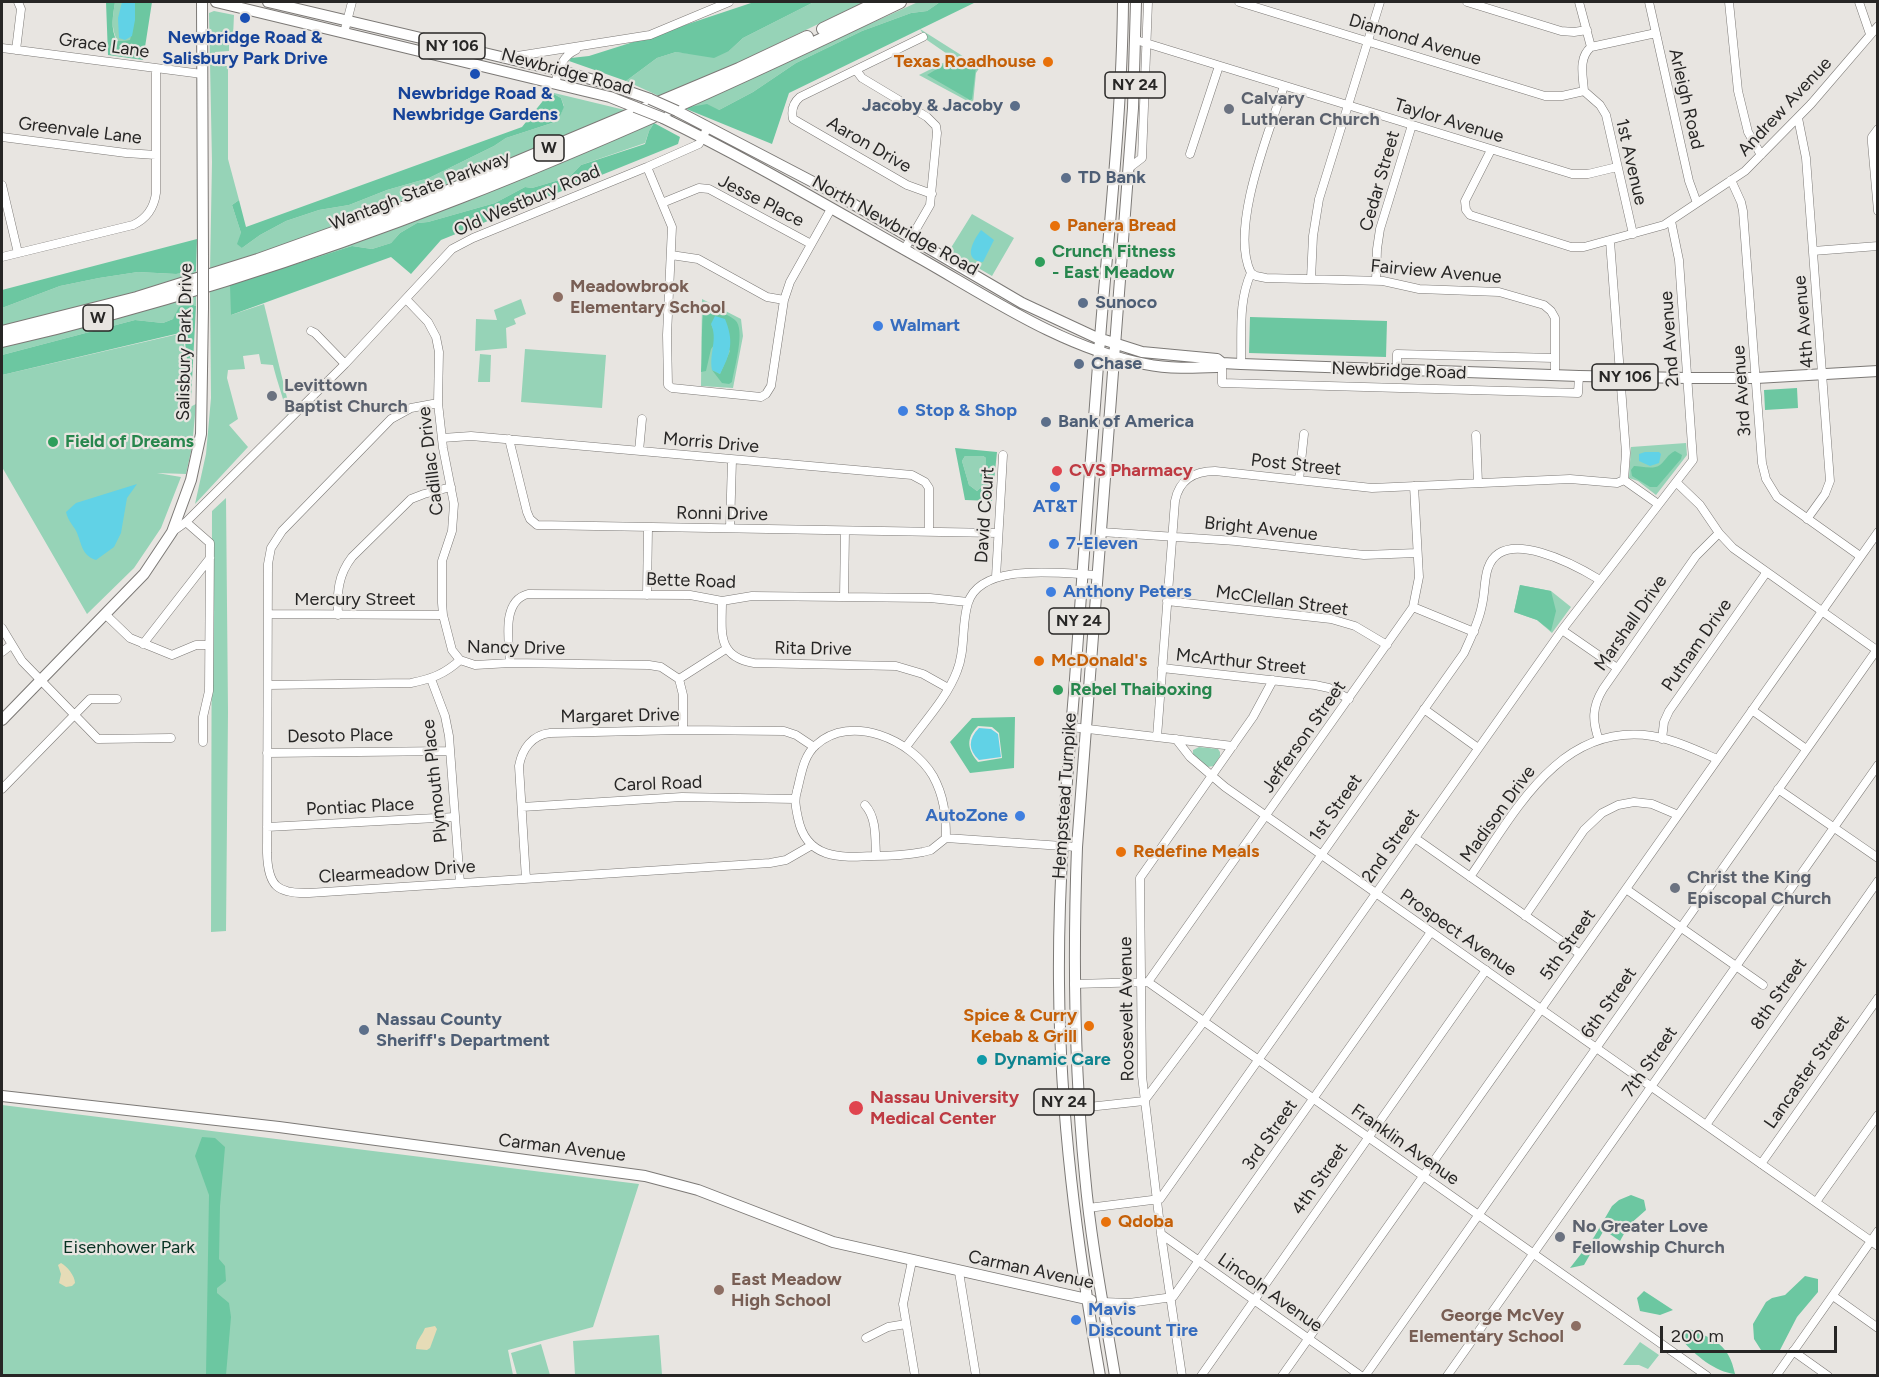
<!DOCTYPE html>
<style>
body{margin:0}
#map{position:relative;width:1879px;height:1377px;overflow:hidden;background:#e8e5e1;font-family:Figtree,sans-serif}
canvas{display:block}
.frame{position:absolute;inset:0;border:3px solid #272625;pointer-events:none}
.scale{position:absolute;left:1660px;top:1326px;width:177px;height:27px;box-sizing:border-box;border:3px solid #272625;border-top:0;padding-left:8px;font-size:18px;line-height:21px;white-space:nowrap;color:#272625;-webkit-text-stroke:4px #e8e5e1;paint-order:stroke}
</style>
<div id="map">
<canvas width="1879" height="1377"></canvas>
<div class="frame"></div>
<div class="scale">200 m</div>
</div>
<script>
const ctx = document.querySelector('canvas').getContext('2d');
ctx.lineJoin = 'round';
function fillPath(path, color) {
  ctx.fillStyle = color;
  ctx.fill(path, 'evenodd');
}
function trace(path, color, width, dash) {
  ctx.strokeStyle = color;
  ctx.lineWidth = width;
  ctx.lineCap = dash ? 'butt' : 'round';
  ctx.setLineDash(dash || []);
  ctx.stroke(path);
}
function write(font, color, halo, rows, align = 'center') {
  ctx.font = font + ' Figtree,sans-serif';
  ctx.lineWidth = 4.5;
  ctx.setLineDash([]);
  ctx.textBaseline = 'middle';
  ctx.strokeStyle = halo;
  ctx.fillStyle = color;
  for (const [text, x, y, turn = 0] of rows) {
    ctx.save();
    ctx.translate(x, y);
    ctx.rotate((+turn || 0) * Math.PI / 180);
    ctx.textAlign = isNaN(turn) ? turn : align;
    if (halo) ctx.strokeText(text, 0, 0);
    ctx.fillText(text, 0, 0);
    ctx.restore();
  }
}
fillPath(new Path2D(`
 M115,2H134L130,40L118,41C110,29 113,15 115,2Z
 M814,2H864L677,92H668L661,97L626,81L657,58L676,52L694,54L729,51L743,38Z
 M918,2H940L927,11L911,13L862,31L796,63L753,92L719,110L684,108Z
 M214,11L234,15L233,37H229V51L215,52L214,66H228V159L239,200L232,205L241,233L242,248L260,235L286,221L319,210L349,205L387,190L429,178L494,146L506,138L558,121L564,106L561,98L550,92L629,111L439,190L210,272L212,162L209,13Z
 M920,29L980,67L976,73L973,104L919,75L953,58L927,40Z
 M651,122L654,123L649,131L645,143L581,165L569,177L532,188L525,187L495,203L428,222L417,223L400,233L391,243L372,249L352,246L231,285V315L264,304L291,414L287,415C284,399 277,382 273,365L261,364L259,354L243,356L245,369L228,370L227,378L238,419L229,425L248,447L195,504L206,454L211,398L210,289Z
 M972,214L1014,238L992,276L949,251Z
 M196,271V277L2,328V308L60,286L99,278L138,272L176,274Z
 M196,293V306L188,303L173,319L163,323L135,320L2,355V345Z
 M521,299L526,314L514,319L516,324L506,328L507,348L475,351L476,319L497,320L494,310Z
 M702,299L741,319L743,336L733,388L701,386Z
 M183,333L190,407L196,404L192,447L186,474L157,473L181,477L161,528L134,568L87,614L2,467V375Z
 M525,349L606,355L602,408L521,402Z
 M480,354L491,355L490,382H478Z
 M1686,443L1687,455L1656,495L1638,481L1629,478L1631,447Z
 M965,456H983L986,458V465L980,475L982,486L977,491L969,485L962,461Z
 M226,498L228,712L226,931L211,932L212,511Z
 M1520,585L1551,591L1571,607L1552,633L1537,620L1514,612Z
 M1199,747L1218,749L1220,752V756L1214,766L1207,767L1193,755V750Z
 M2,1105L639,1184L593,1327L508,1350L513,1375L2,1376Z
 M659,1335L662,1375H575L573,1341Z
 M1640,1342L1659,1355L1648,1369L1639,1365H1623Z
 M541,1344L550,1375H517L511,1353Z`), '#96d3b7');
fillPath(new Path2D(`
 M106,2H115C113,15 110,29 117,41L130,40L134,2H152L143,60L108,55Z
 M754,2H814L743,38L729,51L714,58L676,52L657,58L626,81L569,61L571,58L589,56L649,37Z
 M940,2H976L789,93L772,144L684,108L707,104L719,110L753,92L796,63L862,31L911,13L927,11Z
 M958,56L976,67L972,99L970,100L927,75Z
 M550,92L561,98L564,107L558,121L506,138L494,146L429,178L387,190L349,205L319,210L286,221L260,235L242,248L237,244L241,233L232,205L239,200L246,227L522,127Z
 M654,123L680,137L678,144L441,240L411,274L391,257L231,315L230,285L352,246L372,249L391,243L400,233L417,223L428,222L495,203L525,187L532,188L569,177L581,165L645,144L649,131Z
 M197,239L196,271L176,274L138,272L99,278L60,286L2,308V290Z
 M188,303L196,306L191,400L184,332L2,375V355L135,320L163,323L173,319L179,307Z
 M705,304H710C717,313 727,313 735,320C746,329 734,369 732,382L729,384L722,383L712,370L720,374L730,351L711,324L714,331V345L711,349L706,371L701,372C703,350 700,326 705,304Z
 M1250,317L1387,321L1386,357L1249,353Z
 M1797,388L1798,408L1765,410L1764,390Z
 M955,448L997,452L992,501L965,500ZM965,456H983L986,458V465L980,475L982,486L977,491L969,485L962,461Z
 M1675,451L1682,455L1681,459L1657,487H1650L1632,476L1631,470L1634,466C1641,466 1653,470 1660,465C1666,460 1667,455 1675,451Z
 M1520,585L1551,591L1556,611L1551,631L1537,620L1514,612Z
 M1015,717L1014,768L970,773L950,742L972,718ZM978,726L992,727L999,733L1002,758L978,762C967,749 966,738 978,726Z
 M202,1137L215,1138L225,1147L220,1206L219,1259L225,1266L226,1281L217,1288V1293L229,1303L231,1317L226,1375H206L209,1195L195,1156Z
 M1631,1195L1644,1200L1646,1210L1629,1225L1620,1241L1604,1230L1584,1265L1570,1268L1594,1237L1612,1206L1619,1200Z
 M1805,1276L1818,1279V1292L1797,1317L1780,1350H1761L1754,1339L1753,1324L1766,1302L1772,1298L1785,1295Z
 M1644,1291L1673,1310L1660,1315L1640,1311L1637,1298Z
 M1689,1329C1714,1339 1729,1344 1735,1374C1715,1372 1695,1355 1682,1340V1331Z`), '#6cc7a1');
fillPath(new Path2D(`
 M61,1263C67,1266 75,1276 75,1283L72,1286L66,1287L59,1283L61,1274L58,1265Z
 M435,1326L437,1329L430,1348L427,1350L416,1349C416,1340 422,1336 425,1328Z`), '#e6dcb7');
fillPath(new Path2D(`
 M122,2L135,3V20L132,36L125,40L119,38L118,18Z
 M981,230L994,240L983,262C962,260 973,241 981,230Z
 M715,316L725,319C734,341 731,353 720,374L712,370C709,353 718,340 711,324Z
 M1645,452H1659L1661,454L1659,463L1650,466L1639,461V454Z
 M137,484L127,498L121,533L114,547L96,560C80,555 82,541 75,529C71,523 68,520 66,512L76,503Z
 M979,728L991,729L998,734L1001,757L979,760C968,750 968,739 979,728Z`), '#61d2e6');
const minor = new Path2D(`
 M1239,2L1545,96H1562L1584,91
 M1467,2L1561,31L1574,32L1587,30
 M1579,2L1591,47C1578,58 1583,76 1584,91L1600,105L1606,115L1633,234
 M1649,2L1689,181L1697,203
 M1729,2L1738,91L1748,132L1761,155
 M1859,2L1870,34
 M344,33L352,2
 M923,37L800,97C793,103 791,110 793,119L907,185L932,194
 M1136,40L1572,174H1588L1617,167
 M1591,47L1656,33
 M2,48L202,74
 M16,50L21,9L18,2
 M511,57L650,35L729,2
 M856,70L862,78L927,117L936,126L937,133L930,205L904,250
 M555,84C559,69 561,57 576,50
 M1798,118L1806,158L1830,481L1825,494L1807,519
 M1878,129L1872,137V143L1878,211
 M2,137L126,153L156,155
 M1491,150L1465,201L1466,210L1470,215L1571,247H1584L1664,225L1745,171L1811,104L1878,26
 M1190,154L1219,66
 M647,167L672,227L667,335L668,385L672,388L761,397L766,394L771,386L784,300L790,282L831,209
 M1129,168L1142,158L1148,2
 M1731,180L1741,202L1743,211L1762,463L1766,479L1777,497L1860,556
 M2,185L18,253
 M662,203L699,188L709,189L811,244
 M1610,241L1626,453L1624,480
 M1813,251L1878,246
 M671,255L698,259L767,297L784,300
 M2,257L133,225C146,219 154,208 156,193V69
 M1251,273L1256,276L1266,278L1383,281L1419,289L1499,292L1544,305L1551,311L1555,318V374
 M1311,279L1313,236L1319,199L1380,2
 M1376,281L1377,249L1380,229L1412,125
 M406,299L428,322L436,337L439,352L438,403L443,448L454,504L452,531L442,561V603L443,615L452,650L460,660
 M311,331L315,333L345,364
 M1222,363V383L1578,393L1579,376
 M1241,364C1242,333 1238,302 1251,273C1229,229 1269,132 1284,86
 M1397,370V354L1554,358
 M438,403L411,408L391,419L282,531L271,548L268,564L267,853C268,886 277,894 309,893L770,863L786,860L812,845
 M1476,435L1478,483
 M442,438L471,436L912,475L925,482L929,488V532
 M509,439L527,512L530,519L537,525L998,533
 M639,451L642,419
 M1299,480L1304,434
 M1676,482L1700,505L1719,533L1733,548L1878,651
 M186,522L210,543L209,691L203,717V742
 M730,528L732,460
 M172,532L186,522L345,364L452,249L473,238L647,167L699,144L708,127
 M1101,532L1236,541L1364,555L1417,553
 M996,577L1003,455
 M647,595L648,528
 M844,597L845,531
 M722,601C722,631 716,657 754,663L896,666L923,674L948,688
 M1167,601L1331,619L1355,626L1387,645
 M1413,607L1474,632
 M105,614L130,638L172,655L196,645H209
 M268,614L443,615
 M338,615C337,592 338,575 352,557L411,499L424,494L451,487
 M2,628L22,661L98,739L171,738
 M1562,630L1617,668
 M143,644L210,558
 M2,652L11,645
 M510,663C509,641 501,601 528,594L690,595L722,601L752,596L930,598L968,602
 M1162,668L1315,685L1329,688L1349,699
 M431,679L445,716L449,736L460,883
 M679,679L726,649
 M268,685L411,683C431,679 445,674 460,660L475,665L510,663L649,665L661,667L679,679L683,695V730
 M1424,709L1478,748
 M1752,710L1806,749
 M1071,727L1233,746
 M1157,737L1175,501C1179,480 1194,471 1215,471L1372,488L1570,479L1617,483L1624,480L1658,504
 M1176,739L1190,757L1225,787L1878,1246
 M1662,739L1664,722L1669,711L1766,573
 M1599,740C1592,721 1592,707 1603,689L1696,556L1719,533
 M906,747C923,723 947,698 957,671C966,649 961,625 968,603C981,561 1063,574 1098,575
 M267,753L450,751
 M2,789L90,699H117
 M1778,789L1878,858
 M865,805C877,818 875,839 876,856
 M522,807L682,797L795,799
 M267,827L455,817
 M946,838C946,815 944,796 933,776C912,740 851,713 816,745C803,756 801,776 797,791C794,801 796,808 798,818C806,859 840,858 873,856C890,856 907,855 923,852L931,850L946,838L1077,847
 M1415,838L1580,954
 M1470,877C1514,814 1559,722 1652,736C1675,740 1696,750 1717,759
 M526,879L519,766C522,749 532,735 550,733L683,730L784,731L796,735L814,747
 M1626,889L1763,985
 M1525,916L1584,830L1602,813L1618,805L1634,802L1652,804L1678,815
 M1148,982L1413,607L1419,577L1414,486
 M1074,984L1148,982L1707,1376
 M1079,1108L1144,1101L1204,1021L1464,653C1471,637 1479,622 1482,605C1485,593 1484,579 1488,568C1503,525 1577,566 1600,580
 M1706,1125L1878,881
 M1761,1164L1878,998
 M1816,1202L1878,1115
 M1088,1208L1160,1199L1562,630L1693,460L1679,260L1671,221
 M1161,1234L1361,1376
 M912,1261L903,1304L915,1376
 M959,1272L976,1376
 M1833,1296L1878,1328
 M1103,1302L1129,1303L1173,1297L1431,932
 M866,1338L888,1327L906,1324
 M1793,1351L1828,1376
 M1182,1376L1161,1234L1142,1076L1140,878L1253,717L1273,680
 M1201,1376L1486,970
 M1282,1376L1878,532
 M1365,1376L1878,648
 M1447,1376L1878,765
 M1776,1376L1878,1231`);
const major = new Path2D(`
 M202,2L203,259
 M216,2L610,97L635,107
 M268,2L569,73L601,82L650,99
 M677,111L836,194L1022,303L1095,337L1142,352L1217,359L1222,363L1241,364L1579,376L1688,378H1756L1878,371
 M663,118C752,161 837,212 923,260C993,300 1064,348 1145,364C1169,369 1193,368 1217,367L1222,363
 M2,720L144,574L172,532L191,480L201,434L203,308
 M2,1096L279,1127L645,1176L698,1190L833,1242L1091,1300
 M1100,1376C1077,1245 1060,1116 1059,983C1058,886 1066,789 1074,693C1083,571 1091,448 1101,326C1110,218 1122,110 1123,2
 M1115,1376C1104,1309 1091,1243 1085,1176C1074,1067 1073,957 1077,847L1133,108L1136,2`);
const highway = new Path2D(`
 M823,29L879,2
 M2,332L137,298L258,260L439,195L739,69L807,37
 M2,341C315,270 612,141 900,2`);
trace(minor, '#7c7976', 9);
trace(major, '#7c7976', 12);
trace(highway, '#7c7976', 14);
trace(minor, '#fff', 8);
trace(major, '#fff', 10);
trace(highway, '#fff', 12);
const majorBridge = new Path2D(`
 M650,99L677,111
 M635,107L663,118
 M203,259V308`);
trace(majorBridge, '#7c7976', 12, []);
trace(majorBridge, '#fff', 10);
for (const [x, y, r, color] of [
 [245,18,6,"#1a4fb4"],
 [1048,62,6,"#e8710a"],
 [475,74,6,"#1a4fb4"],
 [1015,106,6,"#5c6f8a"],
 [1229,109,6,"#6b7280"],
 [1066,178,6,"#5c6f8a"],
 [1055,226,6,"#e8710a"],
 [1040,262,6,"#2e9e5b"],
 [558,297,6,"#8d6e63"],
 [1083,303,6,"#5c6f8a"],
 [878,326,6,"#3f7fe0"],
 [1079,364,6,"#5c6f8a"],
 [272,396,6,"#6b7280"],
 [903,411,6,"#3f7fe0"],
 [1046,422,6,"#5c6f8a"],
 [53,442,6,"#2e9e5b"],
 [1057,471,6,"#e0444e"],
 [1055,487,6,"#3f7fe0"],
 [1054,544,6,"#3f7fe0"],
 [1051,592,6,"#3f7fe0"],
 [1039,661,6,"#e8710a"],
 [1058,690,6,"#2e9e5b"],
 [1020,816,6,"#3f7fe0"],
 [1121,852,6,"#e8710a"],
 [1675,888,6,"#6b7280"],
 [1089,1026,6,"#e8710a"],
 [364,1030,6,"#5c6f8a"],
 [982,1060,6,"#0f9aa8"],
 [856,1108,8,"#e0444e"],
 [1106,1222,6,"#e8710a"],
 [1560,1237,6,"#6b7280"],
 [719,1290,6,"#8d6e63"],
 [1076,1320,6,"#3f7fe0"],
 [1576,1326,6,"#8d6e63"]
]) {
  const dot = new Path2D();
  dot.arc(x, y, r, 0, 2 * Math.PI);
  ctx.fillStyle = color;
  ctx.fill(dot);
  trace(dot, '#e8e5e1', 2);
}
for (const [x, y, w] of [
 [452,46,66],
 [1135,85,60],
 [549,148,30],
 [98,318,30],
 [1625,377,66],
 [1079,621,60],
 [1064,1102,60]
]) {
  const box = new Path2D();
  box.roundRect(x - w / 2, y - 13, w, 26, 4.5);
  ctx.fillStyle = '#e8e5e1';
  ctx.fill(box);
  trace(box, '#272625', 1.5);
}
write('bold 16px', '#272625', null, [
 ["NY 106",452,46],
 ["NY 24",1135,85],
 ["W",549,148],
 ["W",98,318],
 ["NY 106",1625,377],
 ["NY 24",1079,621],
 ["NY 24",1064,1102]
]);
write('bold 18px', '#164399', '#e8e5e1', [
 ["Newbridge Road &",245,38],
 ["Salisbury Park Drive",245,59],
 ["Newbridge Road &",475,94],
 ["Newbridge Gardens",475,115]
]);
write('18px', '#272625', '#e8e5e1', [
 ["Diamond Avenue",1415,40,17],
 ["Grace Lane",104,46,8],
 ["Newbridge Road",567,72,15],
 ["Arleigh Road",1686,99,77],
 ["Andrew Avenue",1785,107,-47],
 ["Taylor Avenue",1449,121,17],
 ["Greenvale Lane",80,131,7],
 ["Aaron Drive",869,145,30],
 ["1st Avenue",1631,162,77],
 ["Cedar Street",1380,181,-74],
 ["Wantagh State Parkway",420,191,-21],
 ["Old Westbury Road",527,201,-23],
 ["Jesse Place",761,201,27],
 ["North Newbridge Road",895,226,29],
 ["Fairview Avenue",1436,272,5],
 ["4th Avenue",1804,322,-95],
 ["2nd Avenue",1670,339,-94],
 ["Salisbury Park Drive",185,342,-89],
 ["Newbridge Road",1399,371,2],
 ["3rd Avenue",1742,391,-94],
 ["Morris Drive",711,443,5],
 ["Cadillac Drive",431,461,-97],
 ["Post Street",1296,465,6],
 ["Ronni Drive",722,514,1],
 ["David Court",985,515,-86],
 ["Bright Avenue",1261,529,6],
 ["Bette Road",691,581,2],
 ["Mercury Street",355,600],
 ["McClellan Street",1282,601,8],
 ["Marshall Drive",1631,623,-55],
 ["Putnam Drive",1697,645,-55],
 ["Nancy Drive",516,648,1],
 ["Rita Drive",813,649,1],
 ["McArthur Street",1241,662,6],
 ["Margaret Drive",620,716,-1],
 ["Desoto Place",340,736,-1],
 ["Jefferson Street",1304,737,-55],
 ["Plymouth Place",435,781,-96],
 ["Carol Road",658,784,-2],
 ["Hempstead Turnpike",1065,796,-86],
 ["Pontiac Place",360,807,-3],
 ["1st Street",1336,808,-55],
 ["Madison Drive",1498,814,-54],
 ["2nd Street",1391,846,-55],
 ["Clearmeadow Drive",397,872,-4],
 ["Prospect Avenue",1458,933,35],
 ["5th Street",1568,945,-55],
 ["8th Street",1779,994,-55],
 ["6th Street",1609,1003,-55],
 ["Roosevelt Avenue",1127,1009,-91],
 ["7th Street",1650,1062,-55],
 ["Lancaster Street",1807,1072,-55],
 ["3rd Street",1270,1135,-55],
 ["Franklin Avenue",1405,1145,35],
 ["Carman Avenue",562,1148,7],
 ["4th Street",1320,1179,-55],
 ["Carman Avenue",1031,1270,12],
 ["Lincoln Avenue",1270,1293,35]
]);
write('bold 18px', '#c56008', '#e8e5e1', [
 ["Texas Roadhouse",1036,62,"right"],
 ["Panera Bread",1067,226],
 ["McDonald's",1051,661],
 ["Redefine Meals",1133,852],
 ["Spice & Curry",1077,1016,"right"],
 ["Kebab & Grill",1077,1037,"right"],
 ["Qdoba",1118,1222]
], 'left');
write('bold 18px', '#5b616d', '#e8e5e1', [
 ["Calvary",1241,99],
 ["Lutheran Church",1241,120],
 ["Levittown",284,386],
 ["Baptist Church",284,407],
 ["Christ the King",1687,878],
 ["Episcopal Church",1687,899],
 ["No Greater Love",1572,1227],
 ["Fellowship Church",1572,1248]
], 'left');
write('bold 18px', '#4e5e75', '#e8e5e1', [
 ["Jacoby & Jacoby",1003,106,"right"],
 ["TD Bank",1078,178],
 ["Sunoco",1095,303],
 ["Chase",1091,364],
 ["Bank of America",1058,422],
 ["Nassau County",376,1020],
 ["Sheriff's Department",376,1041]
], 'left');
write('bold 18px', '#27864d', '#e8e5e1', [
 ["Crunch Fitness",1052,252],
 ["- East Meadow",1052,273],
 ["Field of Dreams",65,442],
 ["Rebel Thaiboxing",1070,690]
], 'left');
write('bold 18px', '#785e54', '#e8e5e1', [
 ["Meadowbrook",570,287],
 ["Elementary School",570,308],
 ["East Meadow",731,1280],
 ["High School",731,1301],
 ["George McVey",1564,1316,"right"],
 ["Elementary School",1564,1337,"right"]
], 'left');
write('bold 18px', '#366cbe', '#e8e5e1', [
 ["Walmart",890,326],
 ["Stop & Shop",915,411],
 ["AT&T",1055,507,"center"],
 ["7-Eleven",1066,544],
 ["Anthony Peters",1063,592],
 ["AutoZone",1008,816,"right"],
 ["Mavis",1088,1310],
 ["Discount Tire",1088,1331]
], 'left');
write('bold 18px', '#be3a42', '#e8e5e1', [
 ["CVS Pharmacy",1069,471],
 ["Nassau University",870,1098],
 ["Medical Center",870,1119]
], 'left');
write('bold 18px', '#0d838f', '#e8e5e1', [
 ["Dynamic Care",994,1060]
], 'left');
write('18px', '#073222', '#e8e5e1', [
 ["Eisenhower Park",129,1248]
]);
</script>
